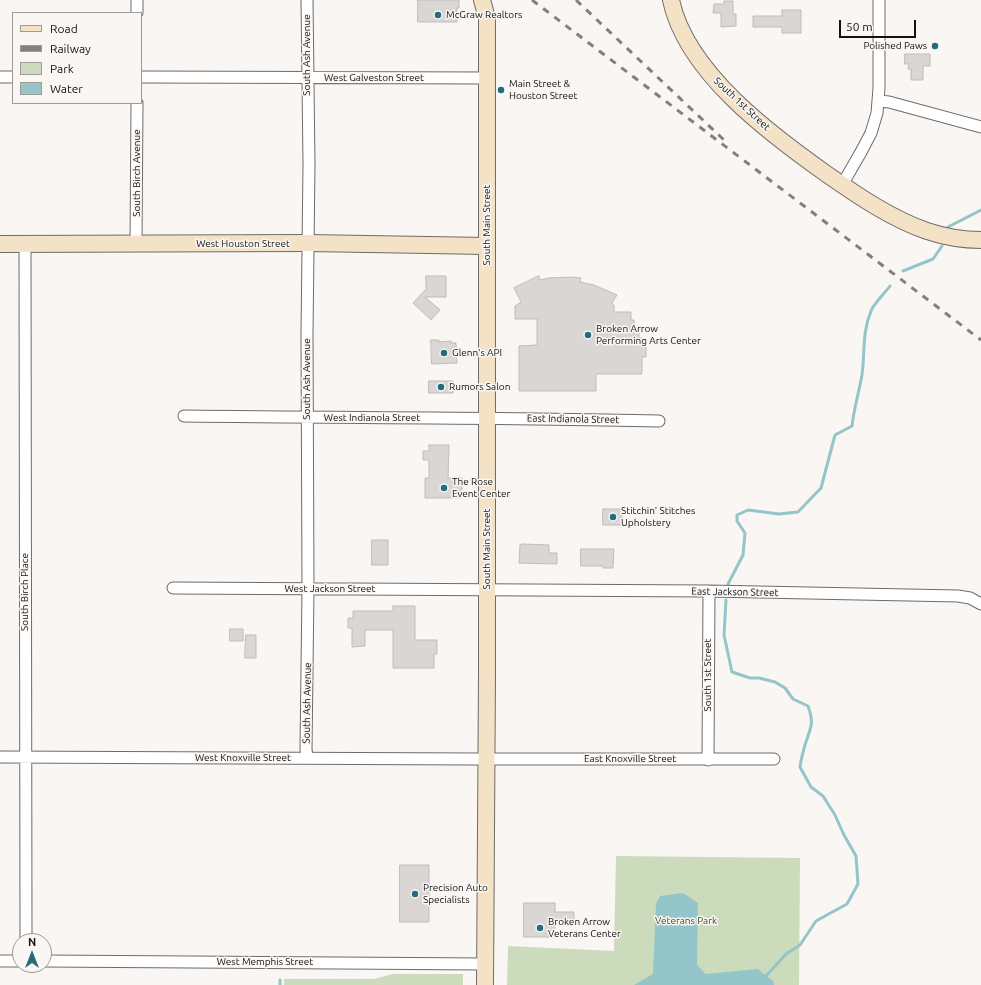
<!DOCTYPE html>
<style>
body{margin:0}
#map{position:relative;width:981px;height:985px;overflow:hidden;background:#f9f6f4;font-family:Ubuntu,sans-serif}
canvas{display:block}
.legend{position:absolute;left:12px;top:12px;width:130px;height:92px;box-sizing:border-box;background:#f9f6f4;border:1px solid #9d9b99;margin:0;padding:5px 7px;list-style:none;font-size:12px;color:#131211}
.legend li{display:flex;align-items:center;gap:8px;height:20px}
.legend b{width:20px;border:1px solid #9d9b99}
.north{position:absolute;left:12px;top:933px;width:40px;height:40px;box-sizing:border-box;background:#f9f6f4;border:1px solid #9d9b99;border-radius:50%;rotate:0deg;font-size:11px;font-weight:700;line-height:16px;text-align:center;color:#131211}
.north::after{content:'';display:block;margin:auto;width:14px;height:18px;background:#266a7b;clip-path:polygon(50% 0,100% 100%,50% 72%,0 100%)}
.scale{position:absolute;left:839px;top:20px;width:77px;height:18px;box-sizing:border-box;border:2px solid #131211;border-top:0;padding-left:5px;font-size:12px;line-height:14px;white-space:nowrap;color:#131211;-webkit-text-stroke:3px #f9f6f4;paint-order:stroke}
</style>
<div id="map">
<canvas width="981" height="985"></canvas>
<ul class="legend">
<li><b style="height:5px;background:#f4e2c6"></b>Road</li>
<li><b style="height:5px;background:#82807f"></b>Railway</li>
<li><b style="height:11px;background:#cbdbbb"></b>Park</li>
<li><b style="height:11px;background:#94c5c8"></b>Water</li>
</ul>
<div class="north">N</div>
<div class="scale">50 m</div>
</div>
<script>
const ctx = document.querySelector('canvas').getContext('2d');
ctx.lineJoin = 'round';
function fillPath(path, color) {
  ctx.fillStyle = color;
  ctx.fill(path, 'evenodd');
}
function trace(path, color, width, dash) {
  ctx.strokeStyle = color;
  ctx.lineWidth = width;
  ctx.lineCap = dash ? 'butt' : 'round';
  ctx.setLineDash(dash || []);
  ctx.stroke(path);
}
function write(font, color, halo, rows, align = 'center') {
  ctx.font = font + ' Ubuntu,sans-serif';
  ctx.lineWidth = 3;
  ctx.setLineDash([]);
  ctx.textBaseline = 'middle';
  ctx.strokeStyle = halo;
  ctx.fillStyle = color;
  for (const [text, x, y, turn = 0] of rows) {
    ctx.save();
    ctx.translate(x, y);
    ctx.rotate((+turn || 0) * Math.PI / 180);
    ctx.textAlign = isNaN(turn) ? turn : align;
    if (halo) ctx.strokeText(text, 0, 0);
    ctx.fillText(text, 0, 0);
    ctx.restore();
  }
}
fillPath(new Path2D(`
 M616,856L800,858L799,985H507L508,946L614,951Z
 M393,974H463V985H284V979H374Z`), '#cbdbbb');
fillPath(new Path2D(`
 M683,893L698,903L697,965L706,974L758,969L774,982V985H634L653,974L656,904L660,896Z`), '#94c5c8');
trace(new Path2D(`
 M948,227L981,210
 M903,271L933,259L942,246
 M728,584L743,555L745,533L737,521V515L748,510L779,514L798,512L821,488L835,435L852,426C854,408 859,392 862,375C865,353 862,332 871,311C874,303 885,293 890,286
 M726,600L724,635L732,672L750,678H759L775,682L785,688L793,699L808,706C815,725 810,728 805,745C803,752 801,760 800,767L811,787L823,796L835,815L844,835L856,856L858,884L847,904L816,921L800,945L786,954L766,976
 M280,985V980`), '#94c5c8', 3);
const building = new Path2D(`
 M418,0H459V8H457V22H418Z
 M724,1H733V14H736V26L721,27V13H713L714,4H724Z
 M782,10H801V33H782V27H753V16H782Z
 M905,54H930V66H923V80H911V69H908L909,64H905Z
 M426,276H446V297H425L440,310L431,320L413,303L426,289Z
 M539,276L540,280L549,278L572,277L581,278L580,282L594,285L617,295L612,303L614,305V312H631V320H634V330L639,331V338H642V347H646V357H642V374H596V391H519V346L537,345V319H515V306L521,302L514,288Z
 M431,340H439V342L451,341V343H456L457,363L432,364Z
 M429,381H453V393H429Z
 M429,445H449L448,478H462V498H425V478H429V460H423V451H429Z
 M603,509H622V525H603Z
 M372,540H388V565H372Z
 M523,544L549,545V553H557V564L519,563L520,545Z
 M581,549H614L613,568H603V566H581Z
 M393,606H415V640H437V654H434V668H393V630H365V646L352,647V628H348V618H353V611H393Z
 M230,629H243V641H230Z
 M246,635H256V658H245Z
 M400,865H429V922H400Z
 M524,903H555V912H574V923L555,924V937H524Z`);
fillPath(building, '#d9d6d4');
trace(building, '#c0bcba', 1);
const street = new Path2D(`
 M307,0L309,164L307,334L308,589L306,749L307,758
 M137,13V0
 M0,77H13
 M141,77L487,78
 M879,101L889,102L981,127
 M842,185L861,152L871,133L877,113L879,88V0
 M25,244L26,941
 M136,244L137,103
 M184,416C342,418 501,417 659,421
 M173,588L709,591L958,596L970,598L981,604
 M0,757L476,759H774
 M708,760L709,591
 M0,961H20
 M44,961L485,964`);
const secondary = new Path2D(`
 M482,0L487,18V674L485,985
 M671,0C686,72 770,134 828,175C858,196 892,219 927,231C945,237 963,240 981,240
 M0,244L308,243L487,246`);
trace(street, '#6e6b69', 13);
trace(secondary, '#6e6b69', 18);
trace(street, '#fff', 11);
trace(secondary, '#f4e2c6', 16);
trace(new Path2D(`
 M532,0L981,340
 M576,0L724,140`), '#82807f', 3, [7, 7]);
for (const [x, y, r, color] of [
 [438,15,4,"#266a7b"],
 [935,46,4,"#266a7b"],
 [501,90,4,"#266a7b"],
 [588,335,4,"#266a7b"],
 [444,353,4,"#266a7b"],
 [441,387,4,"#266a7b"],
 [444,488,4,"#266a7b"],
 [613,517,4,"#266a7b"],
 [415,894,4,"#266a7b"],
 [540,928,4,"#266a7b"]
]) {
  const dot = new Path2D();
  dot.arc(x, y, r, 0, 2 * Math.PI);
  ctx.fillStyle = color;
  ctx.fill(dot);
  trace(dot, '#f9f6f4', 1.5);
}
write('10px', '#131211', '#f9f6f4', [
 ["McGraw Realtors",446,15],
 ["Polished Paws",927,46,"right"],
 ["Main Street &",509,84],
 ["Houston Street",509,96],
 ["Broken Arrow",596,329],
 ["Performing Arts Center",596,341],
 ["Glenn's API",452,353],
 ["Rumors Salon",449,387],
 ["The Rose",452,482],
 ["Event Center",452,494],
 ["Stitchin' Stitches",621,511],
 ["Upholstery",621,523],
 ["Precision Auto",423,888],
 ["Specialists",423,900],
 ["Broken Arrow",548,922],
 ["Veterans Center",548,934]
], 'left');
write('10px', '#131211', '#f9f6f4', [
 ["South Ash Avenue",307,55,-90],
 ["West Galveston Street",374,78],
 ["South 1st Street",742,104,43],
 ["South Birch Avenue",137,173,-90],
 ["South Main Street",487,225,-90],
 ["West Houston Street",243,244],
 ["South Ash Avenue",307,379,-90],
 ["West Indianola Street",372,418],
 ["East Indianola Street",573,419,1],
 ["South Main Street",487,549,-90],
 ["West Jackson Street",330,589],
 ["South Birch Place",25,592,-90],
 ["East Jackson Street",735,592,1],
 ["South 1st Street",708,675,-90],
 ["South Ash Avenue",307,703,-89],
 ["West Knoxville Street",243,758],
 ["East Knoxville Street",630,759],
 ["West Memphis Street",265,962]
]);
write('10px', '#394f1b', '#f9f6f4', [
 ["Veterans Park",686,921]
]);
</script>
